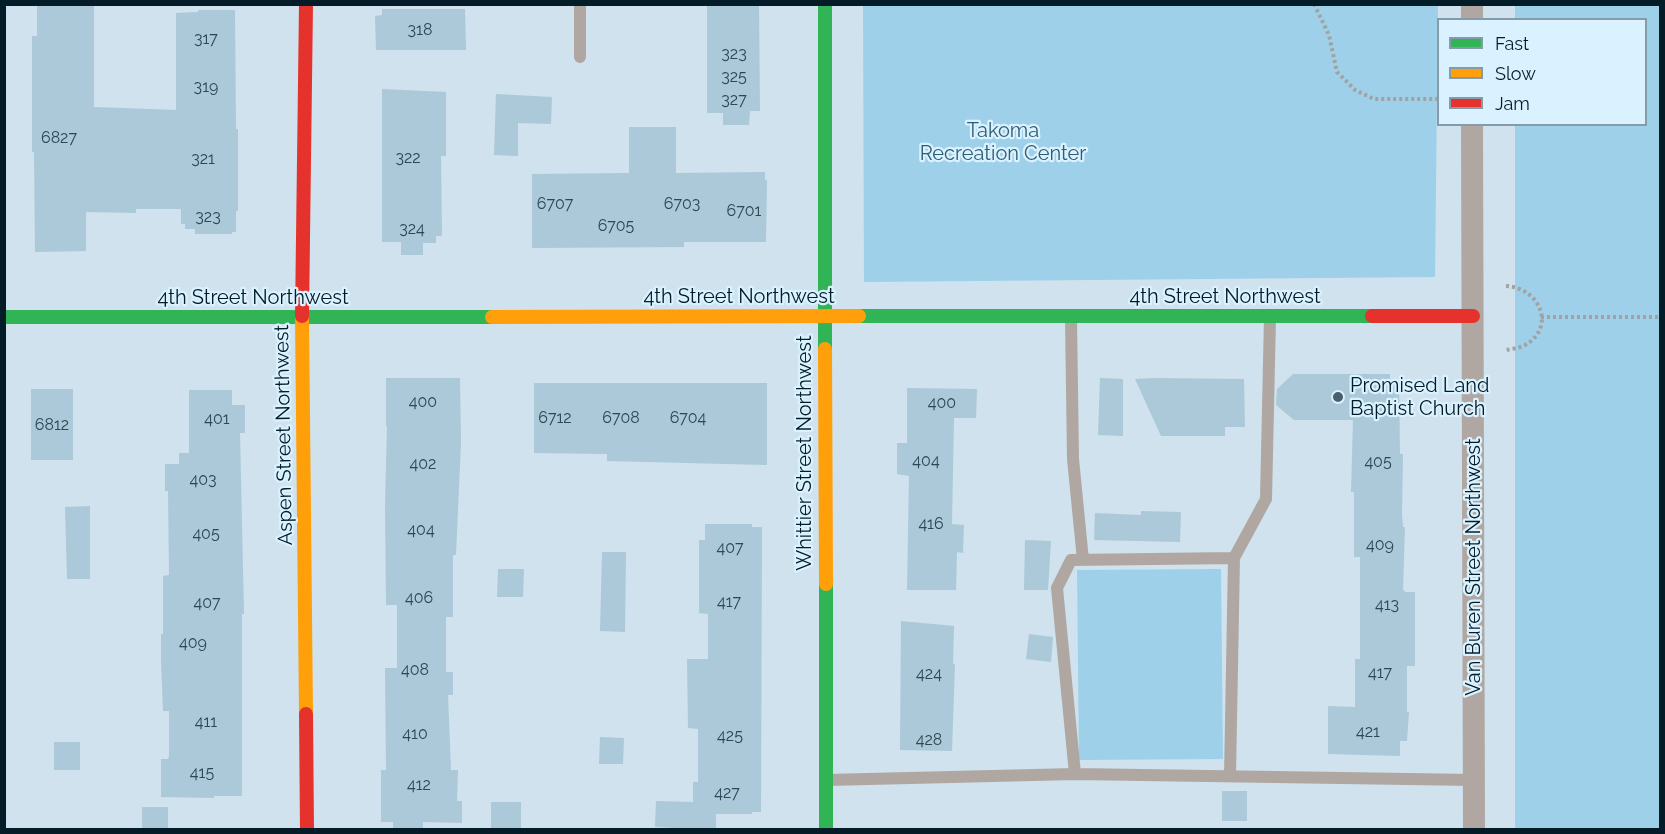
<!DOCTYPE html>
<style>
body{margin:0}
#map{position:relative;width:1665px;height:834px;overflow:hidden;background:#cfe2ed;font-family:Raleway,sans-serif}
canvas{display:block}
.frame{position:absolute;inset:0;border:6px solid #031c28;pointer-events:none}
.legend{position:absolute;left:1437px;top:18px;width:210px;height:108px;box-sizing:border-box;background:#daf2ff;border:2px solid #849ca9;margin:0;padding:8px 10px;list-style:none;font-size:18px;color:#031c28}
.legend li{display:flex;align-items:center;gap:12px;height:30px}
.legend b{width:30px;border:2px solid #849ca9}
</style>
<div id="map">
<canvas width="1665" height="834"></canvas>
<div class="frame"></div>
<ul class="legend">
<li><b style="height:8px;background:#30b455"></b>Fast</li>
<li><b style="height:8px;background:#ff9f0a"></b>Slow</li>
<li><b style="height:8px;background:#e5322d"></b>Jam</li>
</ul>
</div>
<script>
const ctx = document.querySelector('canvas').getContext('2d');
ctx.lineJoin = 'round';
function fillPath(path, color) {
  ctx.fillStyle = color;
  ctx.fill(path, 'evenodd');
}
function trace(path, color, width, dash) {
  ctx.strokeStyle = color;
  ctx.lineWidth = width;
  ctx.lineCap = dash ? 'butt' : 'round';
  ctx.setLineDash(dash || []);
  ctx.stroke(path);
}
function write(font, color, halo, rows, align = 'center') {
  ctx.font = font + ' Raleway,sans-serif';
  ctx.lineWidth = 4.5;
  ctx.setLineDash([]);
  ctx.textBaseline = 'middle';
  ctx.strokeStyle = halo;
  ctx.fillStyle = color;
  for (const [text, x, y, turn = 0] of rows) {
    ctx.save();
    ctx.translate(x, y);
    ctx.rotate((+turn || 0) * Math.PI / 180);
    ctx.textAlign = isNaN(turn) ? turn : align;
    if (halo) ctx.strokeText(text, 0, 0);
    ctx.fillText(text, 0, 0);
    ctx.restore();
  }
}
fillPath(new Path2D(`
 M863,5H1438L1435,277L864,282Z
 M1515,5H1660V829H1515V125L1646,124V20L1515,19Z
 M1221,569L1223,759L1079,760L1077,570Z`), '#9ed0ea');
fillPath(new Path2D(`
 M37,4H94V107L176,110V13L198,12V10H235L236,129H238V211H236V232H232V234H195V229H185V224H181V209H136V213L86,212V251L35,252L34,152H32V36H37Z
 M707,4H759L760,111H750L749,125H723V113H707Z
 M382,9H465L466,50H376L375,16L382,15Z
 M382,89L446,92V156H441L442,236H436V243H423V255H401V242H382Z
 M496,94L552,97L551,124L518,123V156L494,155Z
 M629,127H676V173L765,172V180H767L766,242H684V247L532,248V174L629,173Z
 M1293,374H1390V381H1399L1400,454H1403L1402,515L1403,527H1405L1403,589L1405,592H1415V666H1407V712H1409L1407,741H1400V756L1328,754V706L1355,707V659H1360V557H1354V492H1351L1353,420H1294L1276,405L1277,389Z
 M386,378H460L461,442L456,555H453V617H446V672H453V695H448L451,770H458L457,801H462V823L423,822V828H393V822H381V770H386L385,668H397V605H386L385,505L387,426H386Z
 M1100,378L1123,379V436L1098,435Z
 M1155,378L1244,379L1245,427H1225V436H1161L1135,379Z
 M534,383H767V465L607,461V454L534,453Z
 M907,388L977,389L976,418H954L952,524L964,525L963,553L957,552L956,590H907L909,476L897,474V443H907Z
 M31,389H73V460H31Z
 M189,390H232V405H245V433H240L244,614H242V796H214V798L161,797V759H168L169,756V711H163L161,661V634H163V576L169,575L168,491H165V464H179V453H189Z
 M90,506V579H67L65,507Z
 M1141,511L1181,512L1180,542L1094,540L1095,513L1141,515Z
 M705,524H752V527H762L761,812H752V814H716V830L655,827L656,801L693,802V782H698V729L688,728L687,659H708V614L699,613V540H705Z
 M1025,540L1051,541L1048,590H1024Z
 M602,552H626L625,632L600,631Z
 M498,569H524L523,597H497Z
 M901,621L954,626L953,664H955L952,751L900,750Z
 M1029,634L1053,637L1051,662L1026,659Z
 M600,737L624,738L623,764H599Z
 M54,742H80V770H54Z
 M1222,791H1247V821H1222Z
 M491,802H521V830H491Z
 M142,807H168V830H142Z`), '#abc9d8');
trace(new Path2D(`
 M1314,4L1329,35L1337,72L1355,90L1374,99H1438
 M1506,286C1541,288 1556,328 1525,345C1519,348 1512,349 1506,350
 M1541,317H1660`), '#a3a2a2', 4, [3, 3]);
trace(new Path2D(`
 M580,4V57
 M1071,318L1073,459L1083,560
 M1075,774L1057,588L1071,560L1234,558
 M1230,776L1234,558L1266,499L1270,317
 M827,780L1075,774L1474,780`), '#b0a7a2', 12);
trace(new Path2D(`
 M1472,4V20
 M1472,124L1474,830`), '#b0a7a2', 22);
trace(new Path2D(`
 M825,4V349
 M859,316H1372
 M4,317H492
 M826,584V830`), '#30b455', 14);
trace(new Path2D(`
 M302,316L306,714
 M492,317L859,316
 M825,349L826,584`), '#ff9f0a', 14);
trace(new Path2D(`
 M302,316L306,4
 M1372,316H1473
 M306,714L307,830`), '#e5322d', 14);
for (const [x, y, r, color] of [
 [1338,397,6,"#4a616d"]
]) {
  const dot = new Path2D();
  dot.arc(x, y, r, 0, 2 * Math.PI);
  ctx.fillStyle = color;
  ctx.fill(dot);
  trace(dot, '#daf2ff', 2);
}
write('16px', '#2d4754', null, [
 ["318",420,30],
 ["317",206,39],
 ["323",734,54],
 ["325",734,77],
 ["319",206,87],
 ["327",734,100],
 ["6827",59,138],
 ["322",408,158],
 ["321",203,159],
 ["6707",555,204],
 ["6703",682,204],
 ["6701",744,211],
 ["323",208,217],
 ["6705",616,226],
 ["324",412,229],
 ["400",423,402],
 ["400",942,403],
 ["6712",555,418],
 ["6708",621,418],
 ["6704",688,418],
 ["401",217,419],
 ["6812",52,425],
 ["404",926,461],
 ["405",1378,462],
 ["402",423,464],
 ["403",203,480],
 ["416",931,524],
 ["404",421,530],
 ["405",206,534],
 ["409",1380,545],
 ["407",730,548],
 ["406",419,598],
 ["417",729,602],
 ["407",207,603],
 ["413",1387,605],
 ["409",193,643],
 ["408",415,670],
 ["417",1380,673],
 ["424",929,674],
 ["411",206,722],
 ["421",1368,732],
 ["410",415,734],
 ["425",730,736],
 ["428",929,740],
 ["415",202,773],
 ["412",419,785],
 ["427",727,793]
]);
write('20px', '#2f5d73', '#daf2ff', [
 ["Takoma",1003,131],
 ["Recreation Center",1003,154]
]);
write('20px', '#031c28', '#daf2ff', [
 ["4th Street Northwest",739,297],
 ["4th Street Northwest",1225,297],
 ["4th Street Northwest",253,298],
 ["Aspen Street Northwest",284,435,-91],
 ["Whittier Street Northwest",805,453,-90],
 ["Van Buren Street Northwest",1474,567,-90]
]);
write('20px', '#031c28', '#daf2ff', [
 ["Promised Land",1350,386],
 ["Baptist Church",1350,409]
], 'left');
</script>
